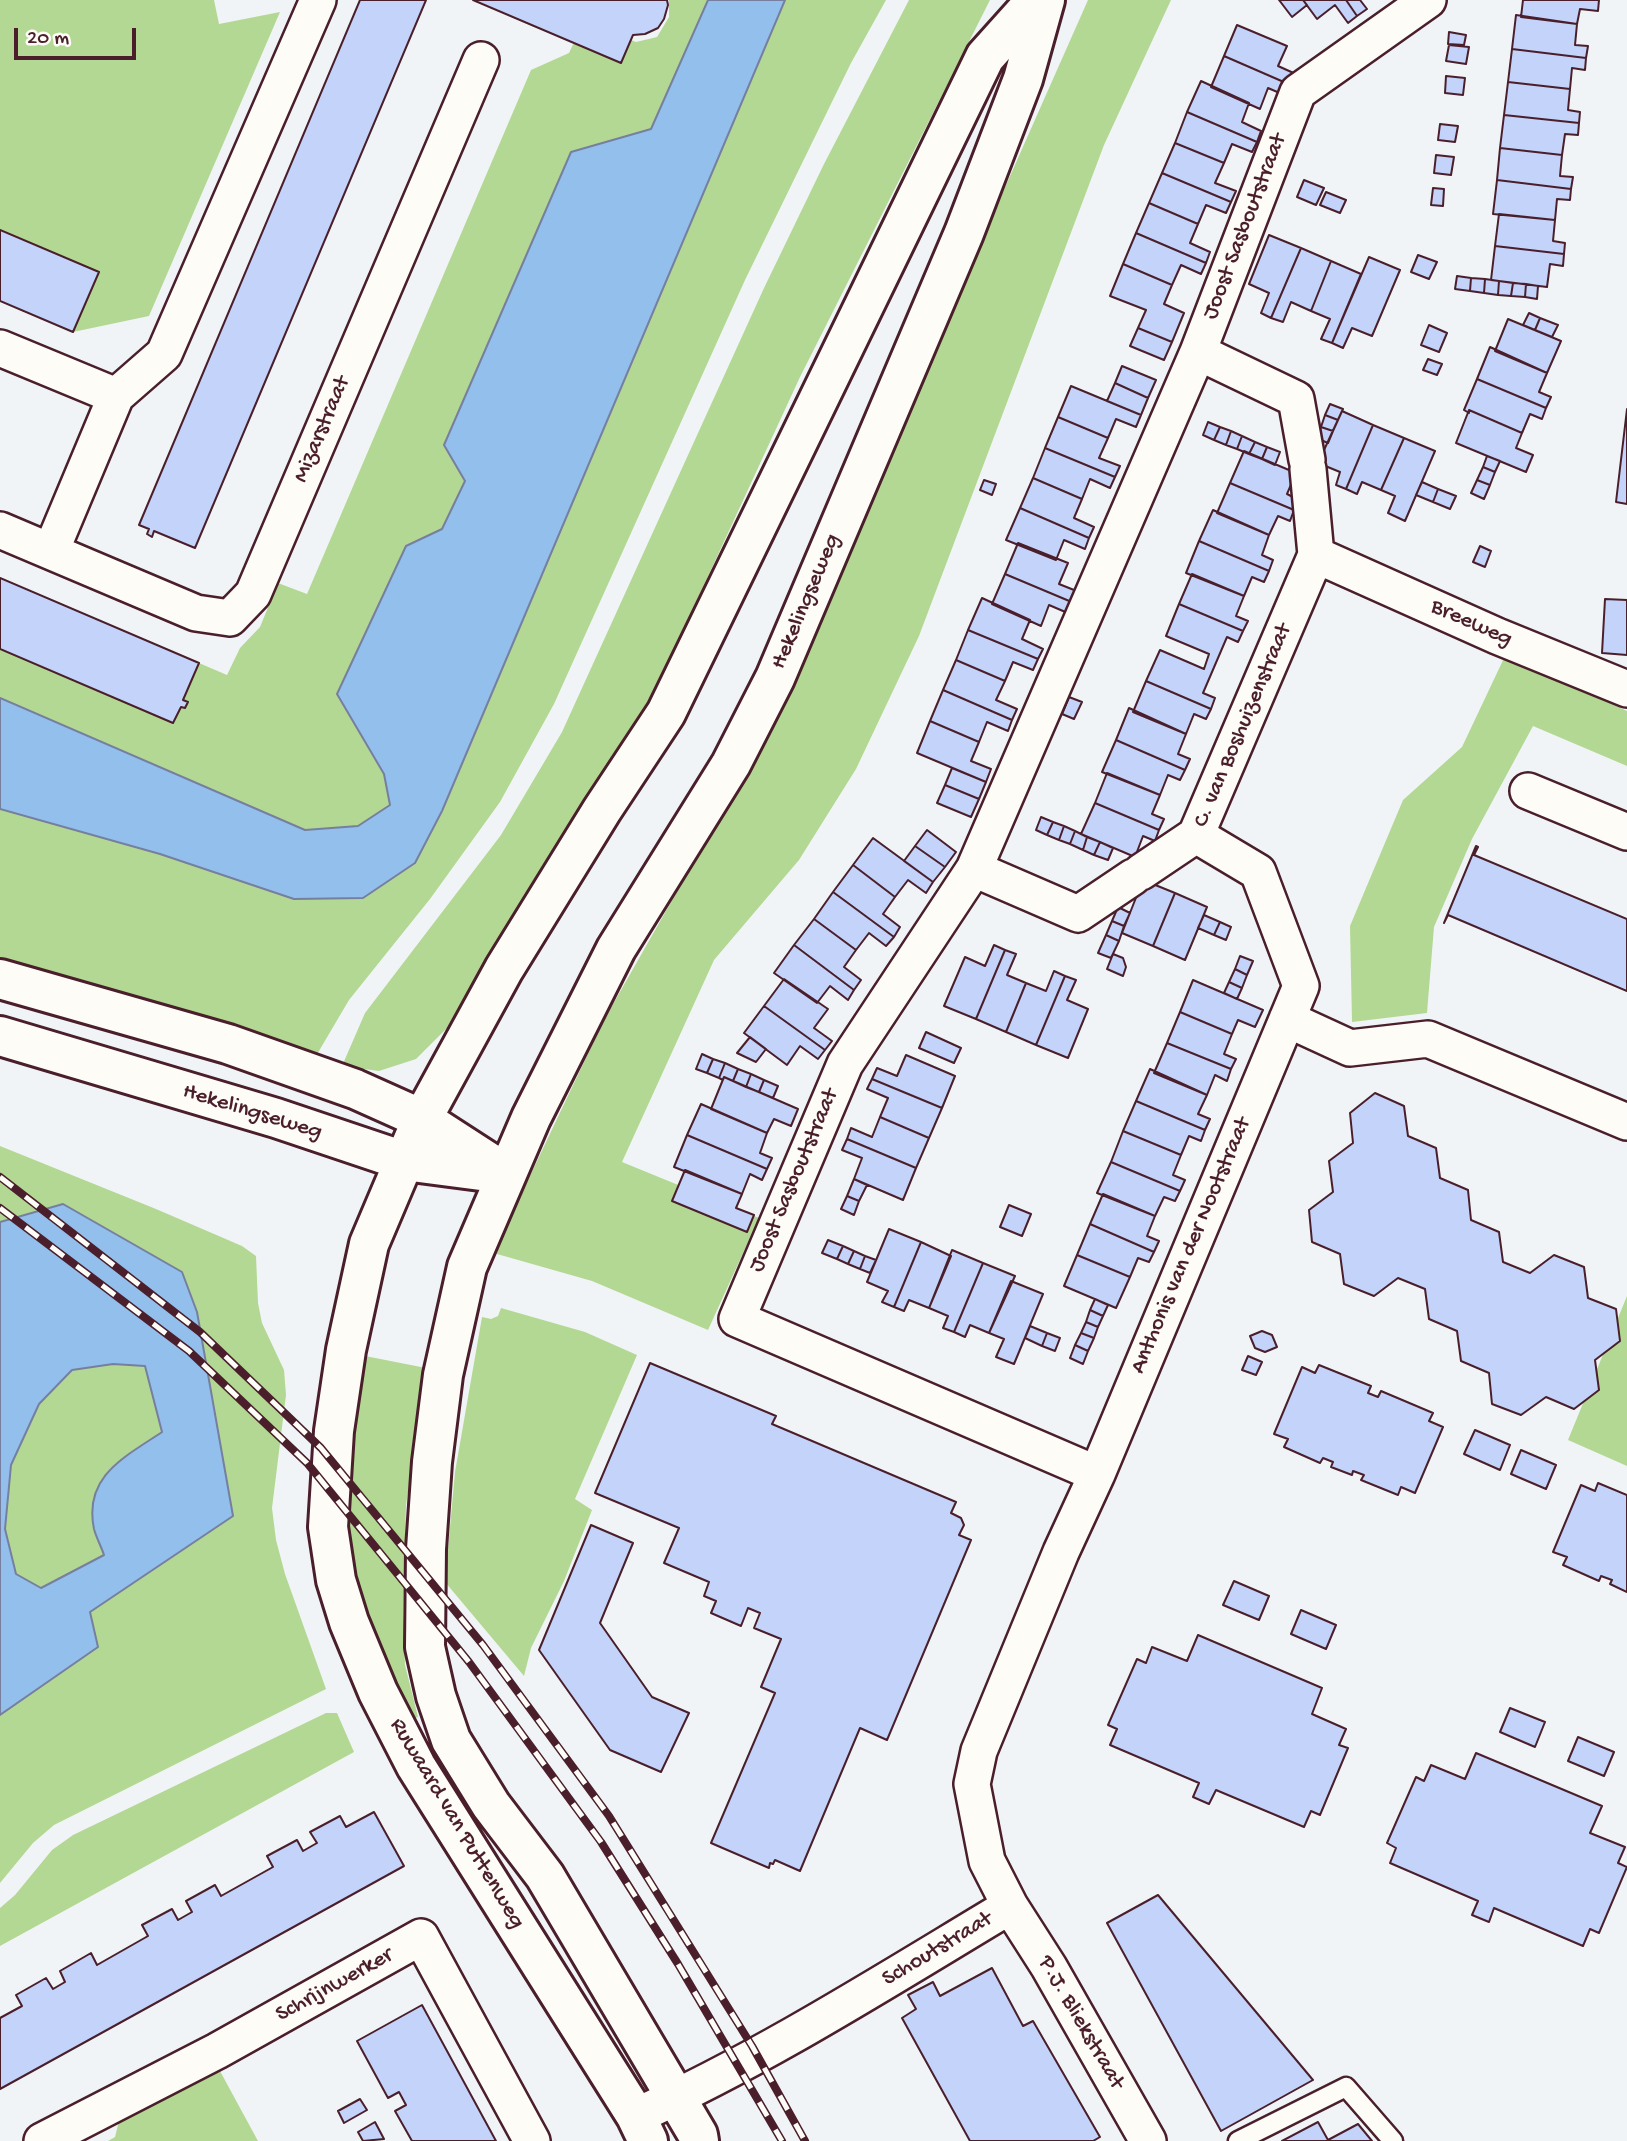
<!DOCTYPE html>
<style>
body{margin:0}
#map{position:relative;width:1627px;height:2141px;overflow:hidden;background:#f1f4f7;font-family:"Gochi Hand",sans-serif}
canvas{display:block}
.scale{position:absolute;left:14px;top:28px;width:122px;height:32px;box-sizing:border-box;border:4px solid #4a1f2b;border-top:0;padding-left:9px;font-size:21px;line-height:24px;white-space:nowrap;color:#4a1f2b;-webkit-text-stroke:5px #fdfcf7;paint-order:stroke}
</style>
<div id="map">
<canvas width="1627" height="2141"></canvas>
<div class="scale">20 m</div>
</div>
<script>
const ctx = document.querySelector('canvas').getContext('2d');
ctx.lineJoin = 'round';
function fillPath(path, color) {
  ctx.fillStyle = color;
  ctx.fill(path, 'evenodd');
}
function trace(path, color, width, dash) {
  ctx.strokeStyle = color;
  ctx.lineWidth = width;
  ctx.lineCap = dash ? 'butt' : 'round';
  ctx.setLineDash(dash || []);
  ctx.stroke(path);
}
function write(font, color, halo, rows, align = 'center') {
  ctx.font = font + ' "Gochi Hand",sans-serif';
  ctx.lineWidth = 5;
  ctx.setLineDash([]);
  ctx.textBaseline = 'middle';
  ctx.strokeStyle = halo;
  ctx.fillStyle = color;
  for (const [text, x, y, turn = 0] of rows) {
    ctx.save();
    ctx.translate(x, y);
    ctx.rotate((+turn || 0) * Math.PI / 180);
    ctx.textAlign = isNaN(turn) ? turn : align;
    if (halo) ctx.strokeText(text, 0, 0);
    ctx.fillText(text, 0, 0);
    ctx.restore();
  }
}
fillPath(new Path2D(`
 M0,0H214L219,24L280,12L149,316L73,332L98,272L0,230Z
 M669,0H708L651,129L571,152L465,481L442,529L406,546L337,694L384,774L390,805L358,826L305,830L0,698V649L173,722L181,707L185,708L188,702L183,700L199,663L227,675L240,648L260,627L278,583L307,594L531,70L569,53L584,21L636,42L657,37L669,17Z
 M785,0H886L851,63L745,280L554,704L500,802L430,899L349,1000L316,1056L0,966V809L160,854L294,899L415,863L442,811Z
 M909,0H990L800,377L661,678L623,750L447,1028L416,1059L379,1071L342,1066L365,1013L501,835L562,732L764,288L824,164Z
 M1088,0H1171L1104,145L919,636L856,769L799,860L714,960L622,1162L759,1218L708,1330L592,1281L497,1254L499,1241L604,1020L704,844L921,389L991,219Z
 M1505,656L1627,711V766L1533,726L1472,839L1434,927L1427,1013L1352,1022L1350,926L1403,800L1462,747Z
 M0,1146L156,1209L242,1246L256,1256L258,1303L262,1323L284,1370L286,1395L272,1508L276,1540L285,1574L326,1689L54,1825L33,1843L0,1883V1715L98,1647L90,1612L233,1516L197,1312L182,1273L10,1218L0,1222Z
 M1627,1296V1466L1568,1440Z
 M501,1308L585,1332L637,1355L575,1499L592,1510L564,1581L531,1648L524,1676L445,1582L455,1472L482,1317L491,1319L498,1316Z
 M355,1354L426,1368L406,1505L403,1614L405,1665L418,1717L408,1721L372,1643L343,1552Z
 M113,1364L145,1366L162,1432L135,1449L108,1471L94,1529L104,1555L41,1589L16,1574L5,1529L11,1465L39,1404L72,1369Z
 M326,1713H337L354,1752L0,1946V1908L15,1895L52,1850L73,1835Z
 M214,2060L258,2141H108L115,2137L122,2109Z`), '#b3d893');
const water = new Path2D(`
 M708,0H785L442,811L415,863L363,898L294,899L160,854L0,809V698L305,830L358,826L390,805L384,774L337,694L406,546L442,529L465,481L444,445L571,152L651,129Z
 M63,1204L182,1272L197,1312L233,1516L90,1612L98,1647L0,1715V1222ZM113,1364L145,1366L162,1432C125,1457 83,1476 94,1529C96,1537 101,1546 104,1555L41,1588L16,1574L5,1529L11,1465L39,1404L72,1370Z`);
fillPath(water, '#93bfec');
trace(water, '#767f9f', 2);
const building = new Path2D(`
 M360,0H426L195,548L154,531L152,537L147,534L149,529L139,525Z
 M473,0H667L668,5L664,19L658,28L645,34L633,35L621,63Z
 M1279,0H1303L1307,5L1292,17Z
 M1303,0H1346L1357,16L1348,23L1335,5L1317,19Z
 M1346,0H1360L1367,9L1357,16Z
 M1523,0H1599L1598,11L1580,9L1577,24L1521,17Z
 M1516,15L1577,24L1575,45L1588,46L1586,58L1512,49Z
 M1237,25L1287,46L1278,66L1298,75L1293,86L1224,56Z
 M1449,32L1466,35L1464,45L1448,44Z
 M1449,45L1469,47L1466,64L1446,61Z
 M1512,49L1586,58L1585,70L1572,68L1570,89L1508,82Z
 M1224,56L1293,86L1289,97L1268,88L1260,109L1211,87Z
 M1446,76L1465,78L1463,95L1445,93Z
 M1201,81L1249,103L1242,122L1261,131L1257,142L1187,112Z
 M1508,82L1570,89L1568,110L1580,112L1579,123L1504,115Z
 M1187,112L1257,142L1252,152L1232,144L1224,163L1175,143Z
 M1504,115L1579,123L1578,135L1565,134L1562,155L1500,148Z
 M1440,124L1458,126L1455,142L1438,140Z
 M1175,143L1224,163L1215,183L1236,191L1231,202L1162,173Z
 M1500,148L1562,155L1560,176L1573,177L1571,189L1497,180Z
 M1436,155L1454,157L1451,175L1434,173Z
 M1162,173L1231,202L1226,213L1206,205L1198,224L1149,203Z
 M1304,180L1324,188L1316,205L1297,197Z
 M1497,180L1571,189L1570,200L1557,199L1555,220L1493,214Z
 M1433,188L1444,189L1443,206L1431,205Z
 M1326,192L1346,200L1340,213L1320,205Z
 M1149,203L1198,224L1190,243L1210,252L1206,263L1136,233Z
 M1499,214L1555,220L1553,241L1565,243L1564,254L1495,246Z
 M0,230L99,272L73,332L0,301Z
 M1136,233L1206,263L1201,274L1181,265L1172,285L1123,264Z
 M1269,235L1301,248L1271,318L1261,313L1269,293L1249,284Z
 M1495,246L1564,254L1563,266L1550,264L1547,287L1491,280Z
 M1301,248L1331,261L1311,311L1291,302L1283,322L1271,318Z
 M1418,255L1437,262L1429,279L1411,272Z
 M1369,257L1400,270L1372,336L1352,328L1343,348L1332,343Z
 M1331,261L1361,274L1332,343L1321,339L1330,319L1311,311Z
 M1123,264L1172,285L1164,304L1184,313L1172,342L1138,328L1146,310L1110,296Z
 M1457,276L1471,278L1470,291L1455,289Z
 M1471,278L1485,279L1484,293L1470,291Z
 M1485,279L1499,281L1498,295L1484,293Z
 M1499,281L1513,283L1511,296L1498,295Z
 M1513,283L1526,284L1525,297L1511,296Z
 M1526,284L1538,286L1537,299L1525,297Z
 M1529,313L1540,318L1535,330L1523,325Z
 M1540,318L1558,325L1552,337L1535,330Z
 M1508,319L1561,341L1547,373L1495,351Z
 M1429,325L1447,333L1439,352L1421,345Z
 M1138,328L1172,342L1164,360L1130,346Z
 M1490,347L1547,373L1539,392L1551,397L1546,408L1477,379Z
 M1428,359L1442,364L1437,375L1423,370Z
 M1122,366L1156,380L1148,398L1115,383Z
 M1477,379L1546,408L1542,419L1530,414L1522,433L1469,410V413L1464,410Z
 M1115,383L1148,398L1141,415L1107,401Z
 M1071,386L1141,415L1136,427L1116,419L1108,438L1058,417Z
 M1330,404L1343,409L1338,420L1325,415Z
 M1627,409V504L1616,502Z
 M1469,410L1522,433L1516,448L1533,455L1526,472L1456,443Z
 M1342,411L1373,425L1346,489L1336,485L1340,472L1318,463Z
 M1325,415L1338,420L1333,431L1321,427Z
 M1058,417L1108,438L1099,458L1120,466L1115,477L1045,448Z
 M1208,422L1220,427L1214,440L1203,435Z
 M1373,425L1404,438L1381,490L1362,482L1357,494L1346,489Z
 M1220,427L1231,431L1226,445L1214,440Z
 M1321,427L1333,431L1328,443L1316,438Z
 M1231,431L1242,436L1237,449L1226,445Z
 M1242,436L1255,442L1249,454L1237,449Z
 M1404,438L1435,451L1405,521L1388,513L1395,496L1381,490Z
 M1255,442L1267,447L1262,459L1249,454Z
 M1267,447L1280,452L1275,465L1262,459Z
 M1045,448L1115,477L1110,488L1090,479L1082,499L1033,478Z
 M1244,451L1296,473L1287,494L1299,500L1294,510L1230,483Z
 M1487,456L1500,461L1495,472L1483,467Z
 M1483,467L1495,472L1490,485L1477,480Z
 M1033,478L1082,499L1074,518L1094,527L1089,538L1020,508Z
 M984,480L996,484L992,495L980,490Z
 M1477,480L1490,485L1484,499L1471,493Z
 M1422,482L1438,489L1433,502L1416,495Z
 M1230,483L1294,510L1290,521L1278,516L1269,535L1217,513Z
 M1438,489L1456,496L1450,509L1433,502Z
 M1020,508L1089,538L1085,549L1064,540L1056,560L1006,540Z
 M1213,510L1269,535L1262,555L1273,560L1269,571L1199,541Z
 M1199,541L1269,571L1264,582L1252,577L1244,596L1186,573Z
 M1018,543L1068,563L1059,584L1079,592L1074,603L1005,574Z
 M1480,546L1491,551L1485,567L1473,562Z
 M1005,574L1074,603L1070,614L1049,605L1041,626L992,604Z
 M1192,574L1244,596L1236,616L1248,621L1243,631L1179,604Z
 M0,578L199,663L183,700L188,702L185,708L181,707L173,723L0,649Z
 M982,598L1030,620L1022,639L1043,649L1038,659L968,630Z
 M1605,599L1627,600V655L1602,653Z
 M1179,604L1243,631L1238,642L1227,637L1203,693L1215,698L1211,709L1146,681L1160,650L1204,669L1209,654L1166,636Z
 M968,630L1038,659L1033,670L1013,662L1005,681L956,660Z
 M956,660L1005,681L996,700L1017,709L1012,720L943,690Z
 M1146,681L1211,709L1206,719L1194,714L1186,734L1133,712Z
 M943,690L1012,720L1008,731L987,722L979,742L930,721Z
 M1069,697L1082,702L1074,719L1062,714Z
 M1129,708L1186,734L1178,754L1190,759L1185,770L1116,740Z
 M930,721L979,742L971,761L991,769L986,782L917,753Z
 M1116,740L1185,770L1180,780L1168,775L1160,795L1102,772Z
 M952,768L986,782L979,799L945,785Z
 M1107,773L1160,795L1152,814L1164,819L1159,830L1095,803Z
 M945,785L979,799L971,817L937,803Z
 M1095,803L1159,830L1155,841L1143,836L1135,857L1081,834Z
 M1041,817L1053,822L1047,835L1036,830Z
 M1053,822L1064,826L1059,840L1047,835Z
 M1064,826L1075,831L1070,844L1059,840Z
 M927,830L956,852L945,867L915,846Z
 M1075,831L1087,837L1083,850L1070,844Z
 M1087,837L1100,842L1094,855L1083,850Z
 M873,838L933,882L926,893L908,880L895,897L853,865Z
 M1100,842L1113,848L1108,860L1094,855Z
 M915,846L945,867L933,882L904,861Z
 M1476,846L1478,847L1474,855L1627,919V991L1448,915L1444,923Z
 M853,865L895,897L883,914L900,927L894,937L833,892Z
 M1143,880L1175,893L1153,946L1122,933Z
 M833,892L894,937L886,946L869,933L856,950L814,919Z
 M1175,893L1207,907L1185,960L1153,946Z
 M1118,907L1130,913L1124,926L1112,921Z
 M1204,915L1220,922L1214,935L1198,928Z
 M814,919L856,950L844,967L861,980L854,990L794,945Z
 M1112,921L1124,926L1119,941L1106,935Z
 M1220,922L1231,927L1226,940L1214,935Z
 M1106,935L1119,941L1111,958L1098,953Z
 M794,945L854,990L848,1000L830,986L817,1003L774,973Z
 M994,945L1005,950L976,1019L944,1006L965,957L985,966Z
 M1005,950L1016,954L1007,975L1026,983L1006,1032L976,1019Z
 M1113,954L1123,958L1126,967L1123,976L1107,969Z
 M1240,956L1253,961L1247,975L1235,969Z
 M1235,969L1247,975L1242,988L1229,982Z
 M1054,971L1065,976L1036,1045L1006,1032L1026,983L1046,991Z
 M1065,976L1076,980L1067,1000L1088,1009L1068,1058L1036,1045Z
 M784,979L828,1009L814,1028L832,1041L825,1050L764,1006Z
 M1193,980L1263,1010L1255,1027L1238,1020L1232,1034L1180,1012Z
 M1229,982L1242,988L1237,999L1224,993Z
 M764,1006L825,1050L818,1059L800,1046L787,1065L744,1033Z
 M1180,1012L1232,1034L1224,1054L1236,1059L1231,1069L1167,1043Z
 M926,1032L961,1048L954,1063L919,1048Z
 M750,1037L766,1049L756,1062L737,1053Z
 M1167,1043L1231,1069L1227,1081L1215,1075L1207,1095L1154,1073Z
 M702,1054L713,1059L707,1073L696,1069Z
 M906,1055L955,1076L942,1108L872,1079L877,1068L897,1076Z
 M713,1059L725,1063L719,1078L707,1073Z
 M725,1063L738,1069L733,1081L724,1077L723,1080L719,1078Z
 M738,1069L751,1074L746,1087L733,1081Z
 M1150,1069L1207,1095L1198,1114L1210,1119L1205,1130L1136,1101Z
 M751,1074L764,1080L759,1092L746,1087Z
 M724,1077L798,1109L791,1126L774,1119L767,1133L711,1109Z
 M872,1079L942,1108L929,1138L880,1117L888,1098L867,1089Z
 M764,1080L778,1086L773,1098L759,1092Z
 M1375,1093L1404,1106L1408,1136L1436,1148L1440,1178L1468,1190L1471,1220L1499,1232L1503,1262L1530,1273L1554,1255L1584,1267L1588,1298L1616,1309L1620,1341L1595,1360L1599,1390L1574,1409L1546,1397L1521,1415L1492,1404L1489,1373L1461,1361L1457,1331L1429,1319L1425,1289L1398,1278L1374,1296L1344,1284L1340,1254L1312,1242L1309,1210L1333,1192L1329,1161L1353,1143L1350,1113Z
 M1136,1101L1205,1130L1201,1141L1189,1136L1181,1155L1123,1131Z
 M701,1104L767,1133L760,1153L772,1158L767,1169L687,1135Z
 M880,1117L929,1138L916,1168L847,1139L851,1128L872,1137Z
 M1123,1131L1181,1155L1173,1175L1185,1180L1180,1191L1111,1162Z
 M687,1135L767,1169L762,1180L750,1174L742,1194L674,1167Z
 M847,1139L916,1168L903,1200L854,1179L862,1158L842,1150Z
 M1111,1162L1180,1191L1175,1201L1164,1197L1155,1216L1097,1193Z
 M685,1170L742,1194L736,1208L754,1215L747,1232L672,1201Z
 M854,1179L867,1185L859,1201L847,1196Z
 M1103,1194L1155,1216L1147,1236L1159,1241L1154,1252L1090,1224Z
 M847,1196L859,1201L854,1215L841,1209Z
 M1009,1205L1031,1214L1022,1236L1000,1227Z
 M1090,1224L1154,1252L1149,1262L1138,1258L1130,1277L1077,1255Z
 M889,1229L921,1242L894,1307L882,1302L888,1291L867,1282Z
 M828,1240L843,1246L837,1259L822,1253Z
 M921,1242L951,1256L929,1308L909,1300L904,1311L894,1307Z
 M843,1246L854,1251L848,1264L837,1259Z
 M952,1250L983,1263L954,1332L943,1328L948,1316L929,1308Z
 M854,1251L865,1256L860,1269L848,1264Z
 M1077,1255L1130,1277L1116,1308L1064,1286Z
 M865,1256L876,1260L870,1273L860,1269Z
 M983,1263L1015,1276L989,1333L970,1325L965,1337L954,1332Z
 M1011,1281L1043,1294L1014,1364L996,1357L1004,1339L989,1333Z
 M1095,1299L1108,1305L1103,1316L1090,1310Z
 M1090,1310L1103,1316L1098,1327L1086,1322Z
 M1086,1322L1098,1327L1094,1338L1081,1333Z
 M1030,1326L1047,1333L1042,1346L1025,1338Z
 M1262,1331L1272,1335L1277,1347L1265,1352L1255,1348L1250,1336Z
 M1047,1333L1060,1338L1055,1351L1042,1346Z
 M1081,1333L1094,1338L1088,1351L1075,1345Z
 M1075,1345L1088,1351L1083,1364L1070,1358Z
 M1248,1356L1262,1362L1256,1375L1242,1370Z
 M650,1363L776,1416L772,1424L956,1502L951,1513L961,1518L964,1525L959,1535L971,1540L887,1740L860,1728L800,1871L775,1860L773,1864L770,1863L769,1868L711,1843L775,1693L761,1687L781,1639L754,1628L760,1613L748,1608L741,1626L711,1613L716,1601L704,1596L709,1582L664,1563L679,1528L595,1493Z
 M1319,1365L1371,1386L1368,1393L1378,1397L1381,1391L1433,1413L1429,1421L1443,1427L1415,1493L1401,1487L1398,1495L1361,1480L1364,1475L1353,1471L1352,1475L1331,1467L1333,1462L1323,1458L1320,1463L1284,1447L1288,1439L1274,1434L1302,1367L1315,1373Z
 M1475,1430L1510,1445L1500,1470L1464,1454Z
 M1521,1450L1556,1465L1546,1489L1511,1474Z
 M1598,1483L1627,1495V1592L1610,1584L1612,1580L1601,1576L1599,1581L1563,1565L1567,1557L1553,1552L1581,1485L1595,1491Z
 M591,1525L633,1543L600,1623L652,1697L689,1713L661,1772L610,1750L539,1650Z
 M1234,1581L1269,1596L1259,1620L1223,1605Z
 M1301,1610L1336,1625L1326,1649L1291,1634Z
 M1198,1635L1322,1688L1312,1714L1346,1729L1339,1745L1348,1748L1320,1815L1311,1811L1304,1827L1216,1790L1209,1804L1193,1797L1199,1783L1110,1745L1117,1729L1108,1725L1137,1659L1146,1663L1152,1647L1187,1661Z
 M1510,1708L1545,1722L1535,1747L1500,1732Z
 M1578,1737L1614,1752L1604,1776L1568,1761Z
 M1476,1753L1602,1806L1590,1833L1625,1847L1618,1863L1627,1867L1599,1933L1590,1929L1583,1946L1494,1908L1489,1922L1472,1915L1478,1901L1390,1863L1396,1848L1387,1843L1416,1777L1424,1781L1431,1765L1465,1779Z
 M374,1812L404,1866L0,2089V2018L22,2006L16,1995L46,1978L53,1989L65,1982L60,1971L91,1953L97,1965L148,1936L142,1925L172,1909L178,1920L192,1912L186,1901L215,1885L221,1896L273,1867L267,1856L297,1840L303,1851L317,1843L310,1832L340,1816L346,1827Z
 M1158,1895L1313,2080L1221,2131L1107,1923Z
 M992,1968L1023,2026L1033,2021L1100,2137L1093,2141H970L902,2018L916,2009L908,1995L933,1982L940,1996Z
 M422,2005L496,2141H412L395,2111L406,2105L399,2092L388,2098L357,2041Z
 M360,2099L367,2110L344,2123L338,2111Z
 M375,2122L384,2139L363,2141L358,2132Z
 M1318,2122L1328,2140L1358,2124L1372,2141H1282Z`);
fillPath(building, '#c3d3f9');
trace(building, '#4a1f2b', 2);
const lane = new Path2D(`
 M1238,2141L1346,2087L1393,2141`);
const street = new Path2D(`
 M0,348L116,396L51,551
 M116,396L164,354L318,0
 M1307,460L1296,399L1198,352L1298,92L1428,0
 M0,530L196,613L230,618L253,594L481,60
 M1316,555L1497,636L1627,689
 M1528,791L1627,832
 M974,869L1198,352
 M1141,872L1196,835
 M1287,1019L1350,1048L1428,1039L1627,1122
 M1097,1474L737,1319L845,1064L974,869L1078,914L1133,877
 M1010,1906L1049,1967L1148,2141
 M636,2116C766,2057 888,1979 1010,1906L987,1861L972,1784L979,1751L1061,1552L1097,1474L1301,986L1258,872L1196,835L1316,555L1308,469
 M42,2141L217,2051L421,1937L532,2141`);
const secondary = new Path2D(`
 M0,979L228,1044L355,1089L422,1119L507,1174
 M0,1036L276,1118L404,1161L496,1173
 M648,2141L636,2116L416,1766L378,1692L349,1622L336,1580L328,1527L334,1431L346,1350L369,1244L422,1119L504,969L602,810L666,713L985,57L1036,0
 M699,2141L698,2135L545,1876L491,1805L451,1740L436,1696L425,1647L426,1549L432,1462L443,1375L467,1267L531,1118L616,949L731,764L775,678L964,233L1023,79L1045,0`);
trace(lane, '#4a1f2b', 23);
trace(street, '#4a1f2b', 40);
trace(secondary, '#4a1f2b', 44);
trace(lane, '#fdfcf7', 18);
trace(street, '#fdfcf7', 35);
trace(secondary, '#fdfcf7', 38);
const rail = new Path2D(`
 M0,1177L200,1332L321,1448L483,1645L609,1816L752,2046L805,2141
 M0,1208L189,1351L307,1463L469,1662L601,1842L678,1964L782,2141`);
trace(rail, '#4a1f2b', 8);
trace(rail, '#fdfcf7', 5, [16]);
write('23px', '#4a1f2b', '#fdfcf7', [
 ["Joost Sasboutstraat",1246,227,-69],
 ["Mizarstraat",323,430,-67],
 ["Hekelingseweg",807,602,-67],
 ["Breeweg",1471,624,24],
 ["C. van Boshuizenstraat",1244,726,-67],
 ["Hekelingseweg",252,1113,17],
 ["Joost Sasboutstraat",795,1181,-67],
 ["Anthonis van der Nootstraat",1192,1246,-67],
 ["Ruwaard van Puttenweg",456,1824,59],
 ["Schoutstraat",938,1950,-31],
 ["Schrijnwerker",335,1986,-29],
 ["P.J. Bliekstraat",1080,2023,60]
]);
</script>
